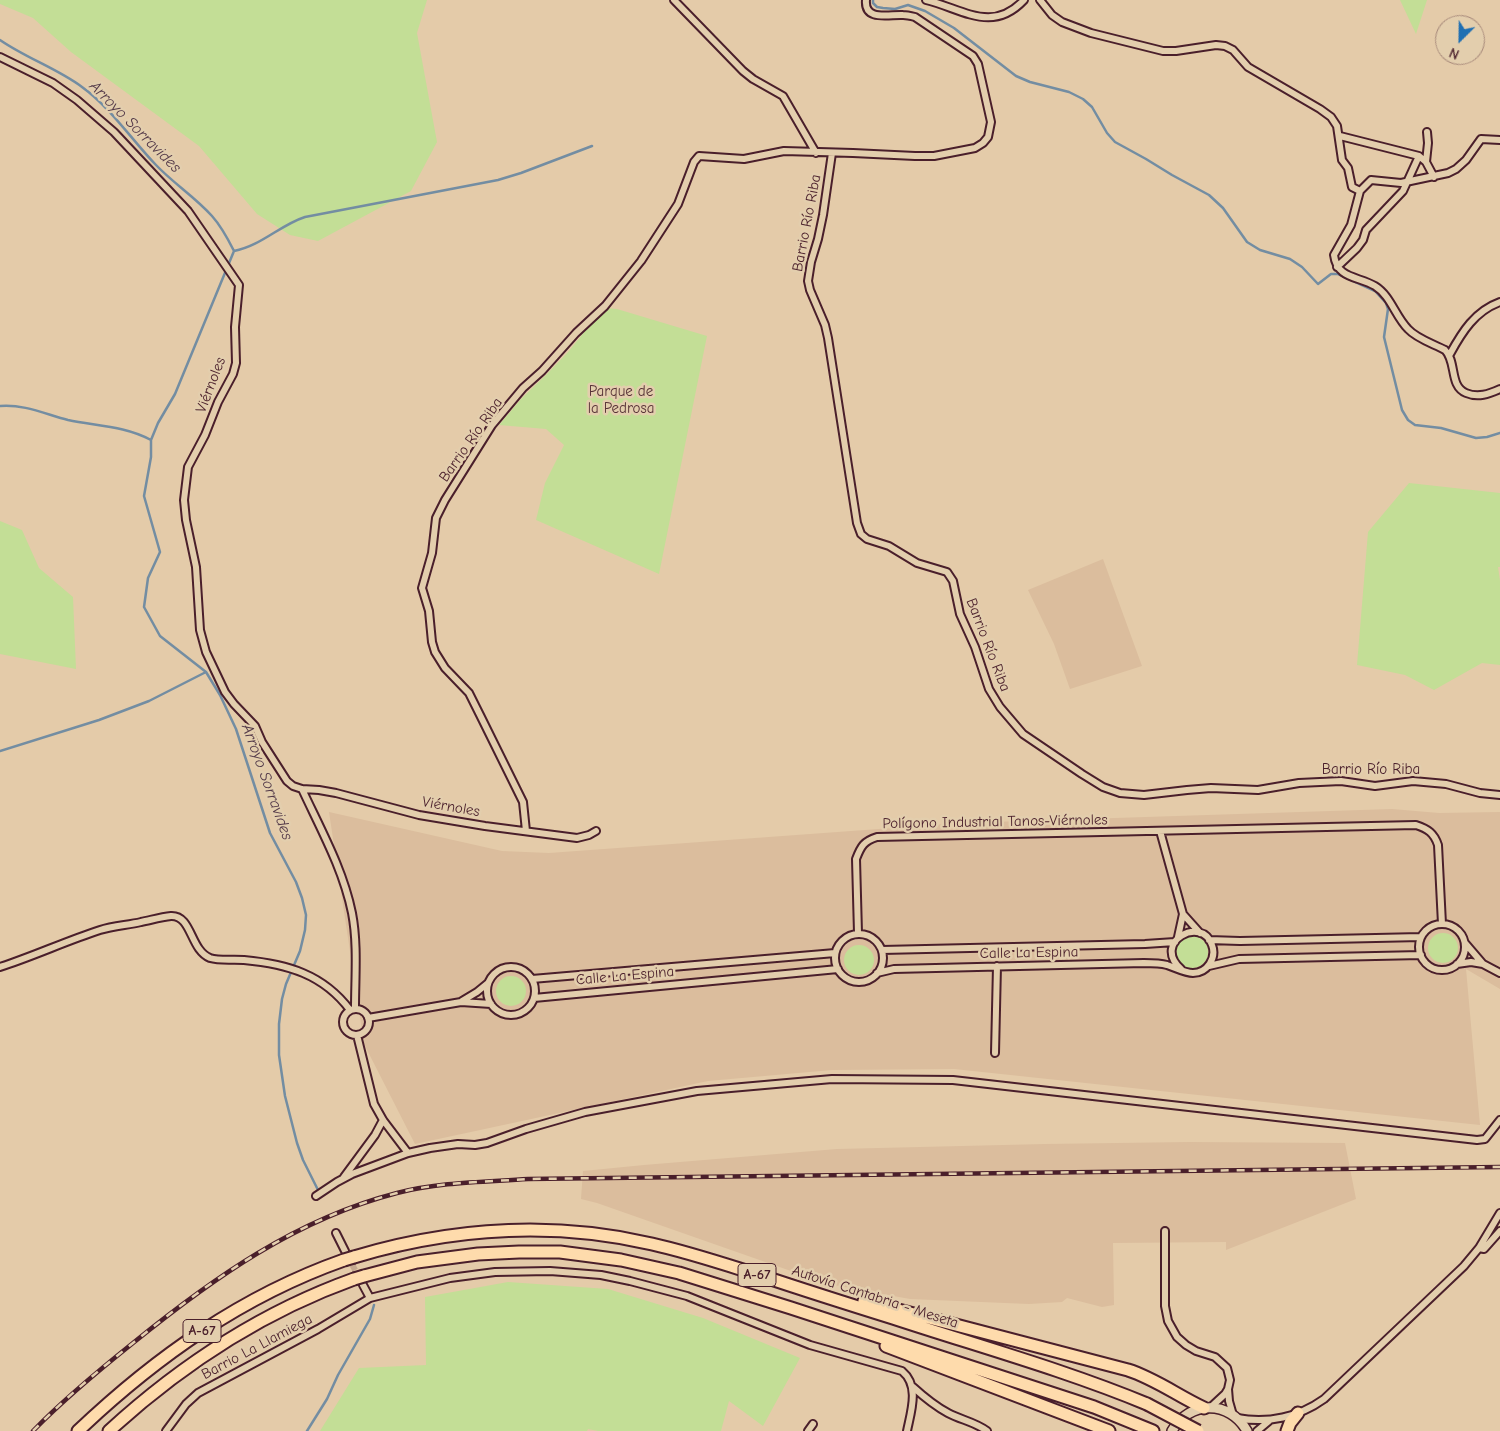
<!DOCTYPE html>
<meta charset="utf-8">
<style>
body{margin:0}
#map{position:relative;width:1500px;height:1431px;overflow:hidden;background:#e4cba9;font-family:"Comic Neue",sans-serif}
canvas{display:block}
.north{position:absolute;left:1435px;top:15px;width:50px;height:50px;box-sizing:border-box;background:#e3cead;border:1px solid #a68879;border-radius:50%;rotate:203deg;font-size:14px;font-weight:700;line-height:20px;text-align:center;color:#4a1f2b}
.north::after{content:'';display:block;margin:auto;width:18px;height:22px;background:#1f6fb2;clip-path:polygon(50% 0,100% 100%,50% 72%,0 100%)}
</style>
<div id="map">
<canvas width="1500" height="1431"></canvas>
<div class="north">N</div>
</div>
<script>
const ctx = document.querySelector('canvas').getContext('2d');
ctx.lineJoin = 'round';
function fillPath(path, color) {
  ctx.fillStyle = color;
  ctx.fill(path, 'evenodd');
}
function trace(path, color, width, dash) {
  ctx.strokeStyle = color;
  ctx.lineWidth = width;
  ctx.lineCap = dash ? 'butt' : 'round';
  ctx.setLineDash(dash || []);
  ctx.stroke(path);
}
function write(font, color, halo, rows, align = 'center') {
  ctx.font = font + ' "Comic Neue",sans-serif';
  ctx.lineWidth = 5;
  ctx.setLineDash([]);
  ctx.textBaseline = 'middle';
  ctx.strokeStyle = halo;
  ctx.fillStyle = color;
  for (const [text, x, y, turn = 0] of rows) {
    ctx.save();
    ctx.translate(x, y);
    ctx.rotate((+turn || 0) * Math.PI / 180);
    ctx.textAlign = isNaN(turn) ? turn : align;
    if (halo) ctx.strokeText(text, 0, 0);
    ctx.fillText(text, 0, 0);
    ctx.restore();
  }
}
fillPath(new Path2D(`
 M1103,559L1142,666L1070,689L1054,644L1028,590Z
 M1392,809L1439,813L1500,812V989L1466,969L1480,1125L954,1069L832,1070L708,1081L415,1144L364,1044L329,812L502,851L549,853L961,823Z
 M1189,1142L1345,1143L1356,1199L1226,1250V1242L1113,1243L1114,1305L1102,1307L1067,1298L1062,1302L1029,1304L910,1299L828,1284L597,1203L581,1199L583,1171L644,1165L837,1149L1045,1144Z`), '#dbbd9d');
fillPath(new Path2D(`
 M0,0H427L417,33L437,142L411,191L318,241L290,235L257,214L199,146L71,52L33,18L0,4Z
 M1400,0H1427L1416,34Z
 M606,308L617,309L707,336L659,574L536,520L545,483L564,445L546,429L499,425L521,399L547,374L569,351L589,326Z
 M1409,483L1500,493V567H1498L1500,581V665L1482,663L1434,690L1405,675L1357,665L1368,532Z
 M0,521L22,530L39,568L73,597L76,669L0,654Z
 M1428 948a15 15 0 1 1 30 0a15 15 0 1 1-30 0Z
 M1176 952a16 16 0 1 1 32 0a16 16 0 1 1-32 0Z
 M844 960a15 15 0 1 1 30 0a15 15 0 1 1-30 0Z
 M496 991a15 15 0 1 1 30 0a15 15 0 1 1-30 0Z
 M508,1282L608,1289L703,1318L800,1358L763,1426L729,1401L721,1431H598L588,1429L587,1431H320L359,1368L426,1365L425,1297Z`), '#c3de96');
trace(new Path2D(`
 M873,0V3L877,7L883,8L895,9L908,5L925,11L954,28L1016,76L1030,82L1069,92L1083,99L1092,107L1107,133L1115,142L1146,159L1172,175L1209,195L1223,208L1247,242L1260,250L1290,259L1302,267L1318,284L1331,274H1338L1375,291L1386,303L1388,309L1384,337L1402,410L1408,420L1415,425L1441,428L1476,438L1487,437L1500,433
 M0,40C26,58 58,69 82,87C111,108 131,139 156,165C173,183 195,197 212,216C221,226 228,239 234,251
 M234,251L175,394L158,423L151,440V457L144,496L160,552L148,578L144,607L160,636L206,672L220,695L236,729L270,833L296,882L302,898L306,915L305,930L300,951L286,984L282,999L279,1024V1055L285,1096L297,1143L303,1160L318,1190
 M234,251C261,246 280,225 305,217L498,180L521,173L592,146
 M0,406C24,404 45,414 68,420C97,426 125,426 151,440
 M0,751L99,720L149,701L206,672
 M307,1431L327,1399L338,1375L370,1319L374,1305`), '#738da2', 2.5);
trace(new Path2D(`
 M348,1257L360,1279`), '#c5a990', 6, [6, 3]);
const street = new Path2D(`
 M674,0L743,71L753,79L783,96L816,153
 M926,0C963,9 992,34 1024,0
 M1040,0L1052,15L1062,22L1091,33L1163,51H1176L1216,45L1225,46L1233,50L1248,67L1320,109L1331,117L1337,126L1342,160L1348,168L1352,187L1360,191
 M0,57L53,83L77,100L114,132L188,211L239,285L235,327L236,363L233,374L218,402L205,435L188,467L184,500L186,520L196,567L200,630L206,652L225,692L234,704L255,726L262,742L287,781L293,786L302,789L319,790L336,793L419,815L485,826L577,838L589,835L596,831
 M1340,136L1419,156L1426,162L1434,177
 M1500,140L1481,139L1466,160L1456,169L1448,173L1401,183L1371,180L1360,191L1351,225L1334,255C1337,279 1358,276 1375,286C1391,296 1395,316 1408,329C1417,339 1434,344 1445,350C1457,362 1449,386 1466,393C1478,398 1489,394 1500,389
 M832,153L823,215L818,239L811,262L808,281L810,290L825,325L828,338L857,523L861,534L867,539L889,546L917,563L947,572L953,581L960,614L975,647L989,689L1000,707L1023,734L1082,774L1103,787L1120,793L1144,795L1187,790L1211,788L1258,790L1299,783L1341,781L1375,786L1413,781L1446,784L1480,793L1500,795
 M1426,162L1428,143L1427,132
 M1337,267L1357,248L1363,240L1366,230L1403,191L1419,156
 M1450,354C1462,332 1475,311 1500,302
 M302,789C321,830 343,869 352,913C358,944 355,977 355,1009
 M526,831L523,802L480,715L469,693L445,668L435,652L432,642L429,611L422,588L432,553L436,518L445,500L492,425L523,388L542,371L576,333L605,306L641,261L678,204L694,162L699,156L744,159L784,151L853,153L915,156H934L975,148L983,143L988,137L991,122L978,64L973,56L915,17C911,16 907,15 903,15C890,14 864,22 866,0
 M1160,831L1183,914L1178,937
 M1183,914L1200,933
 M1419 947a23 23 0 1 1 46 0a23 23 0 1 1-46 0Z
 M858,933L856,859C861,846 864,841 877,837L1416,825C1428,829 1434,833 1438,845L1442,924
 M835 958a24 24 0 1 1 48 0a24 24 0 1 1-48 0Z
 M1209,940L1240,941L1421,937
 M1465,943L1483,964L1500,973
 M882,950L1145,944L1175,942
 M1457,964L1471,962L1483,964
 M1209,966L1239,959L1421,955
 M0,967C34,956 66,941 100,930C113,926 128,925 141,922C151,920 161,917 171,916C192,915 190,950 210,958C220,961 233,959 244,960C287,964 323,974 350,1010
 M487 991a24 24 0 1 1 48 0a24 24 0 1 1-48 0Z
 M877,973L894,969L1144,963C1152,963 1160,963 1167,965C1176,968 1185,973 1193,973C1207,973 1217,958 1212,945C1202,915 1151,942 1181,969
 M532,979L835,953
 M534,998L838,969
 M462,1001L477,992L488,983
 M343 1022a13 13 0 1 1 26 0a13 13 0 1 1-26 0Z
 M368,1018L461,1002L491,1004
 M357,1035L374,1104L383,1120L408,1153
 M995,1053L997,966
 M344,1177L375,1135L383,1120
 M316,1196L337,1182L352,1174L408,1153L430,1148L458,1144L475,1145L487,1143L526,1129L585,1112L697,1091L832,1079L953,1080L1477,1140L1485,1139L1500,1120
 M1165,1231V1306L1168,1321L1177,1337L1186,1345L1196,1351L1215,1357L1227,1368L1230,1380L1228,1389L1229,1401L1233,1415
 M336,1233L345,1251
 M1479,1248L1484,1249L1500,1231
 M363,1285L370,1298
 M913,1387C924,1397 935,1406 948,1413C961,1420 975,1422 987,1431
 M1211,1407L1225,1394L1228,1389
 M1237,1418C1268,1424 1299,1417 1324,1399L1464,1266L1479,1248L1500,1213
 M166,1431L186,1404L198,1393L318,1329L370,1298L450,1278L495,1272L550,1271L601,1275L630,1281L687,1296L810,1345L902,1371C920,1386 911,1411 907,1431
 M808,1431L813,1424
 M1257,1431L1269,1421`);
const secondary = new Path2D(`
 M1172,1431C1189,1400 1230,1400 1247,1431`);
const highway = new Path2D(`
 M354,1257C451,1228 553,1221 652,1244C688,1252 724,1264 759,1275C804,1290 848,1304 893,1318C978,1346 1065,1370 1147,1404
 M364,1276L417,1262L478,1254L519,1252H560L621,1260L679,1273L791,1308L1094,1407L1153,1431
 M864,1301L1128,1370C1156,1379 1178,1396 1204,1408
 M886,1346L1109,1431
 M78,1431C156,1357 242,1296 344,1260
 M109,1431C181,1365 262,1312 354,1279
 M1287,1431L1290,1423L1298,1413`);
trace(street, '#4a1f2b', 10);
trace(secondary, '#4a1f2b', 12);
trace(highway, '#4a1f2b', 15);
trace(street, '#e3cead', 6);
trace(secondary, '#e3cead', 9);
trace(highway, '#fedbac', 11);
const rail = new Path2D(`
 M33,1431C64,1399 98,1371 133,1343C212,1279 296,1219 397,1193C439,1182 485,1182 528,1179L1500,1167`);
trace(rail, '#4a1f2b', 4.5);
trace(rail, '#e3cead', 2.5, [8]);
const highwayBridge = new Path2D(`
 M344,1260L354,1257
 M354,1279L364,1276
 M1147,1404L1198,1431`);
trace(highwayBridge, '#4a1f2b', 15, []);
trace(highwayBridge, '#fedbac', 11);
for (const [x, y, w] of [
 [757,1275,38],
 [202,1331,38]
]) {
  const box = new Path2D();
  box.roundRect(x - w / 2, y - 11.5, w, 23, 4);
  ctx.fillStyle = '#e3cead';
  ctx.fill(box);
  trace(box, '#4a1f2b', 1);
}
write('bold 14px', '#4a1f2b', null, [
 ["A-67",757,1275],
 ["A-67",202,1331]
]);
write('15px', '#4a1f2b', '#e3cead', [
 ["Barrio Río Riba",807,223,-79],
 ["Viérnoles",211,385,-69],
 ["Barrio Río Riba",471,440,-55],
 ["Barrio Río Riba",988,645,69],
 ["Barrio Río Riba",1371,770],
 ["Viérnoles",451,807,10],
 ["Polígono Industrial Tanos-Viérnoles",995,822,-1],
 ["Calle La Espina",1029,953,-1],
 ["Calle La Espina",625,976,-5],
 ["Autovía Cantabria - Meseta",875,1297,18],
 ["Barrio La Llamiega",257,1347,-28]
]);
write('15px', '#563236', '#e3cead', [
 ["Parque de",621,392],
 ["la Pedrosa",621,409]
]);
write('italic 16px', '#543a49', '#e3cead', [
 ["Arroyo Sorravides",135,127,45],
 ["Arroyo Sorravides",267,782,70]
]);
</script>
